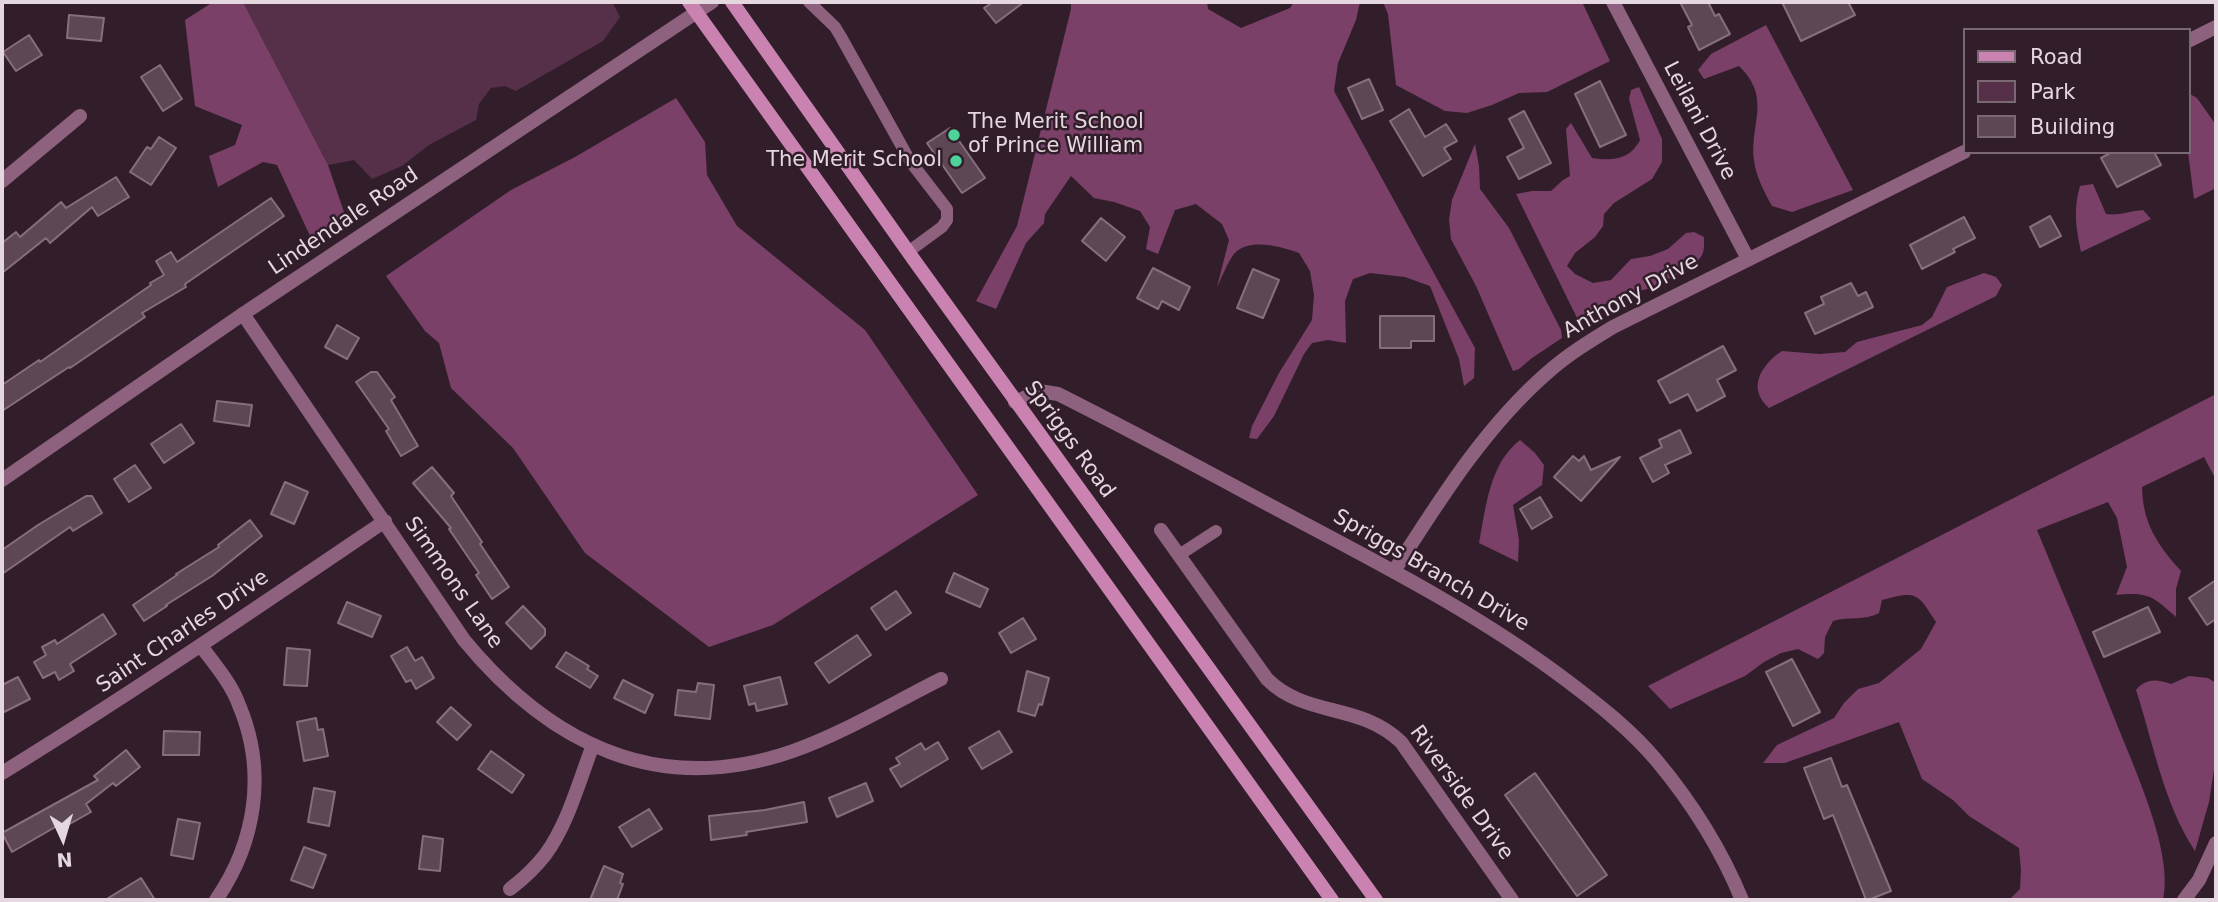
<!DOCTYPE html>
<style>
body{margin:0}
#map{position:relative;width:2218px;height:902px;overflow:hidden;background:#321e2b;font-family:"DejaVu Sans",sans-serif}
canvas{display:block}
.frame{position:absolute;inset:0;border:4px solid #e5d7df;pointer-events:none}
.legend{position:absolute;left:1963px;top:28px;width:228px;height:126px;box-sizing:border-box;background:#321e2b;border:2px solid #7a6873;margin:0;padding:9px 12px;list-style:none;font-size:21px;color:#e5d7df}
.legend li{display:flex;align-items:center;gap:14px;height:35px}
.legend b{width:35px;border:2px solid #7a6873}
.north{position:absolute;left:28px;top:804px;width:70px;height:70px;-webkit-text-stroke:5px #321e2b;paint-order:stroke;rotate:176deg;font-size:19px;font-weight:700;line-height:28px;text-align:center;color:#e5d7df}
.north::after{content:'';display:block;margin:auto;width:24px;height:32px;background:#e5d7df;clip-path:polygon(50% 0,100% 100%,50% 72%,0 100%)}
</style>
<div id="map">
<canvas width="2218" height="902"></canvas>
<div class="frame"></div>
<ul class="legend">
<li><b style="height:9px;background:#ca83b1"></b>Road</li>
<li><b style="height:19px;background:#562f49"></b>Park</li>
<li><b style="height:19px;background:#5e4755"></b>Building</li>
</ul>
<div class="north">N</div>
</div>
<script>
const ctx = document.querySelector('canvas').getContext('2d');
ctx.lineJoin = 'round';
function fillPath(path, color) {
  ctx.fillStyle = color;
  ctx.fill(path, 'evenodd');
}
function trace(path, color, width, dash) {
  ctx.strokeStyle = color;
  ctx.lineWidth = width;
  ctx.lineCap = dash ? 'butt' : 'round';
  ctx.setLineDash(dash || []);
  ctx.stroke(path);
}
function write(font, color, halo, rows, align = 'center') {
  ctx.font = font + ' "DejaVu Sans",sans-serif';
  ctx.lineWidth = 5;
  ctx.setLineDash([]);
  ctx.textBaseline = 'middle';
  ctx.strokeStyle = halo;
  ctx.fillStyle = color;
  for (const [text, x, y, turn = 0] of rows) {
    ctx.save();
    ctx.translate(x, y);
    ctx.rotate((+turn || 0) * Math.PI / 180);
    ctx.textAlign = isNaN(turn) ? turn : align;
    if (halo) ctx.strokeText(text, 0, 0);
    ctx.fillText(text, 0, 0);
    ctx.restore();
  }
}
fillPath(new Path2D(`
 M243,2H612L620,17L603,41L516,91L505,86L491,88L479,104L476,120L429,145L402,166L372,179L354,160L328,165Z`), '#562f49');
fillPath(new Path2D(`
 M213,2H243L328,165L346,218L311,238L277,165L263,162L218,187L209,156L235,145L242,125L195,106L185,20Z
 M1071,2H1207L1208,9L1241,28L1290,8L1294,2H1360L1356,20L1338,63L1334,91L1475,348L1474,378L1464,386L1459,359L1430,286L1405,277L1370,273L1353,279L1345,301L1346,343L1328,340L1312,343L1304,354L1274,416L1257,439L1249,438L1252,426L1279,373L1312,320L1314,295L1310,271L1299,253C1282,247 1251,238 1236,252C1229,258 1222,278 1217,287L1229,240L1222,224L1196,204L1175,210L1158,254L1146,249L1150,227L1140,211L1114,202L1094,198L1071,176L1045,214L1044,223L1026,243L996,309L976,301L1017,226L1071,9Z
 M1383,2H1582L1610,61L1547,92L1519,93L1492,105L1467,113L1445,111L1396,85L1388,14Z
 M1766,25L1853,190L1792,212L1772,206C1764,191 1756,177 1754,160C1750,123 1772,98 1739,66L1704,79L1698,70L1711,54Z
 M1639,87L1662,139V162L1652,179L1614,203L1604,214L1603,226L1595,237L1575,253L1567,266L1575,274L1593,283L1611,280L1631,259L1650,256L1668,249L1686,233L1694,232L1704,237C1704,245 1705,252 1700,258C1693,268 1659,284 1647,289C1637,292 1626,293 1615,298C1602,305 1592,316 1579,322L1516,194L1532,191H1551L1563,180L1570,176L1566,129L1571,123L1592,158C1612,161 1630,160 1640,140L1629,99L1631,90Z
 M2188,93L2197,98L2216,125V188L2194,199L2188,152Z
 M676,98L705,142L707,175L737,226L865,330L978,495L773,625L709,647L585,553L513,448L451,388L439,343L425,331L386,276L511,190L575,157Z
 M1475,144L1479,166L1480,189L1509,228L1561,330L1562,338L1532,358L1519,369L1513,371L1476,286L1451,239L1449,220L1452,200Z
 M2093,184L2106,214C2119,216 2130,211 2143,210L2151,219L2081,252C2076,229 2073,209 2080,186Z
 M1984,273L1996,277L2002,285L1996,296L1769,408C1746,388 1762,364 1782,351L1819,354L1845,352L1857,342L1922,325L1932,317L1947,287Z
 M2216,394V480L2204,457L2142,487C2143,524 2157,544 2181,571L2176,589V617C2152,596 2149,592 2116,595L2127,567L2117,518L2108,502L2037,530C2063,594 2091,658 2116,722C2134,768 2174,852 2163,900H2009L2020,889L2021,870L2019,848L1969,816L1953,800L1922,779L1899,722L1785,763H1763L1777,745L1834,718L1844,703L1858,689L1879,683L1921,649L1936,622C1917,592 1916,591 1882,600L1879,613C1864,621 1849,616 1833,621L1825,637L1824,653L1818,659L1798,649L1781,653L1764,662L1745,676L1670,709L1648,686Z
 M1520,440L1535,453L1544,465L1542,485L1513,505L1519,540L1518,562L1479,543C1486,508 1489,464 1520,440Z
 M2189,676L2208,678L2216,683V757L2209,802L2195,851C2163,802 2154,745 2136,690C2146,678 2157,679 2171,684Z`), '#7a4067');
const building = new Path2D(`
 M993,2H1024L996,23L984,8Z
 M1680,2H1708L1715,16L1719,14L1730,34L1699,50L1688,27L1692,25Z
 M1782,2H1848L1855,15L1801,41Z
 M69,15L104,18L101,41L67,38Z
 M29,35L42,55L16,71L3,52Z
 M160,65L182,99L163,111L141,77Z
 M1369,79L1383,110L1362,119L1348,88Z
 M1600,81L1626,135L1600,147L1575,94Z
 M1409,109L1425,137L1446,124L1457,141L1444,148L1451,159L1423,176L1390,121Z
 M1524,111L1551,163L1519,179L1507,157L1524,148L1509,119Z
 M950,128L985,178L962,193L927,143Z
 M159,137L176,148L151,185L130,172L147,147L151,149Z
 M2112,152H2154L2161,165L2117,187L2101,158Z
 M116,177L129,197L98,216L92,207L50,243L46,238L2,273V243L16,232L20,237L61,202L66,208Z
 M271,198L284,216L185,284L186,287L142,313L145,317L70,368L69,367L2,411V385L39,360L40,362L151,285L150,283L164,275L156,261L171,252L177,262Z
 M2050,216L2061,236L2040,247L2030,227Z
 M1964,217L1975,238L1953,249L1955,252L1922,269L1910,245Z
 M1101,218L1125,237L1106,261L1082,241Z
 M1153,268L1190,287L1179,310L1162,301L1158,309L1137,298Z
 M1253,269L1279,280L1263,318L1237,308Z
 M1851,283L1858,296L1866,292L1873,307L1815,334L1805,313L1824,304L1821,297Z
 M1380,316H1434V341H1411V348H1380Z
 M337,325L359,338L347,359L325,347Z
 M1723,346L1736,370L1717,380L1725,396L1697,411L1688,394L1670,403L1658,381Z
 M371,372H377L395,397L391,400L418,446L401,456L386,431L389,429L356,382Z
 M217,401L252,405L249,426L214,421Z
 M181,424L194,443L164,463L151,444Z
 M1680,430L1691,453L1665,465L1669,473L1653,482L1640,458L1662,447L1659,440Z
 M1573,456L1579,461L1584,456L1591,470L1620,457L1581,501L1554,477Z
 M135,465L151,488L129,502L114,479Z
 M432,467L454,493L451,496L482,542L480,544L509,587L492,599L476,575L479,573L449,529L451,528L413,483Z
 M285,482L308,492L294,524L271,514Z
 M86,496H92L102,513L73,531L70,527L2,574V550L38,525Z
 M1540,497L1552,517L1532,529L1520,509Z
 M250,520L262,536L212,576L166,605L167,606L144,621L133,605L177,575L176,574L219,547L218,545Z
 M954,573L988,589L980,607L946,592Z
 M2216,580V619L2207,625L2189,598Z
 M896,591L911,613L886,630L871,608Z
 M347,602L381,616L372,637L338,623Z
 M523,606L545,629V635L531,649L506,623Z
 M2148,607L2160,632L2104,657L2093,632Z
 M103,614L116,634L70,664L74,671L59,680L55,672L43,678L34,662L46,655L42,647L55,640L57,644Z
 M1023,618L1036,639L1011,653L999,633Z
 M857,635L871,655L829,683L815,663Z
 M407,647L415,661L422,657L434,678L416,689L411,680L406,682L391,656Z
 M287,648L310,650L307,686L284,685Z
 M566,652L589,666L587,669L598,676L590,688L556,667Z
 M1792,659L1820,712L1793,726L1766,672Z
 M1027,671L1049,678L1042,705L1039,704L1035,716L1018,711Z
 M18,677L30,699L2,713V685Z
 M780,677L787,704L757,711L755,703L749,705L744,686Z
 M623,680L653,695L645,713L614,698Z
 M698,683L714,685L710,719L675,715L678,690L696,692Z
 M451,707L471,725L457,740L437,722Z
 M316,718L318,730L323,729L328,756L304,761L297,722Z
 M164,731L200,732L199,755H163Z
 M999,731L1012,752L982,769L969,748Z
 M938,742L948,759L901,787L890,769L900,764L896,758L921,743L925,750Z
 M126,750L140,767L116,786L113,783L86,804L91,812L59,830L57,826L12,852L2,833L98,780L94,776Z
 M491,751L524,775L512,793L478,769Z
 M1831,758L1842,787L1847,785L1891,891L1868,900H1866L1833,815L1824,819L1804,768Z
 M1535,773L1607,875L1577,896L1505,795Z
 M866,783L873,801L837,817L829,798Z
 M314,788L335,792L329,826L308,822Z
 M804,802L807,822L746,832L747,835L711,840L709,816L765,810Z
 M649,809L662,829L632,847L619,827Z
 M178,819L200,823L193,859L171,855Z
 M423,836L443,839L440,871L419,869Z
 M304,847L326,855L313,888L291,880Z
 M604,866L623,874L620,883L623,884L617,900H590Z
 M141,878L155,900H105Z`);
fillPath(building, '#5e4755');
trace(building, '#876e7d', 2);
trace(new Path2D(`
 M809,2L835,27L841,37L910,161L947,209V220L942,227L908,252
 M1179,555L1216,531`), '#8e627e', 12);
trace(new Path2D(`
 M1613,2L1748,259
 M2188,41L2216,27
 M2,181L80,116
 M243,314L464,640C550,744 658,798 793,751C844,733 893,703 941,679
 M1015,402L1039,391L1058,394C1142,436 1224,481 1307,525C1396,572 1485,619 1566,680C1598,704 1631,730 1657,761C1692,803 1721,849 1742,900
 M1161,530L1267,679C1306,718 1359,702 1401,742L1512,900
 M1394,571C1439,501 1484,428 1547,373C1567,355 1590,341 1613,327L1964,152
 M201,646C215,665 231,683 239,705C267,771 256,842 216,900
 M2,773C132,693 258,607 385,521
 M510,889C523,879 535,868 545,855C568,824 579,781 593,745
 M2184,900L2199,880L2216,843`), '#8e627e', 14);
trace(new Path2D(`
 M2,480L243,314L712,2`), '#8e627e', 14);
trace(new Path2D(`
 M689,2L1332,900
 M732,2L914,260L1376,900`), '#ca83b1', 14);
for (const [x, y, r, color] of [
 [954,135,7,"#4ed39a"],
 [956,161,7,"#4ed39a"]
]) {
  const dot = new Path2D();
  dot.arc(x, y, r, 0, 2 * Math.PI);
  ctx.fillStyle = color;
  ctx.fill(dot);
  trace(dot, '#321e2b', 2.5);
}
write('21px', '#e5d7df', '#321e2b', [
 ["Leilani Drive",1699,121,62],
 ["Lindendale Road",344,222,-34],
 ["Anthony Drive",1631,297,-29],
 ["Spriggs Road",1069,440,54],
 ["Spriggs Branch Drive",1431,571,30],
 ["Simmons Lane",453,583,55],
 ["Saint Charles Drive",183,632,-34],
 ["Riverside Drive",1461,793,54]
]);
write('21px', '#e5d7df', '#321e2b', [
 ["The Merit School",968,123],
 ["of Prince William",968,147],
 ["The Merit School",942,161,"right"]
], 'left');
</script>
